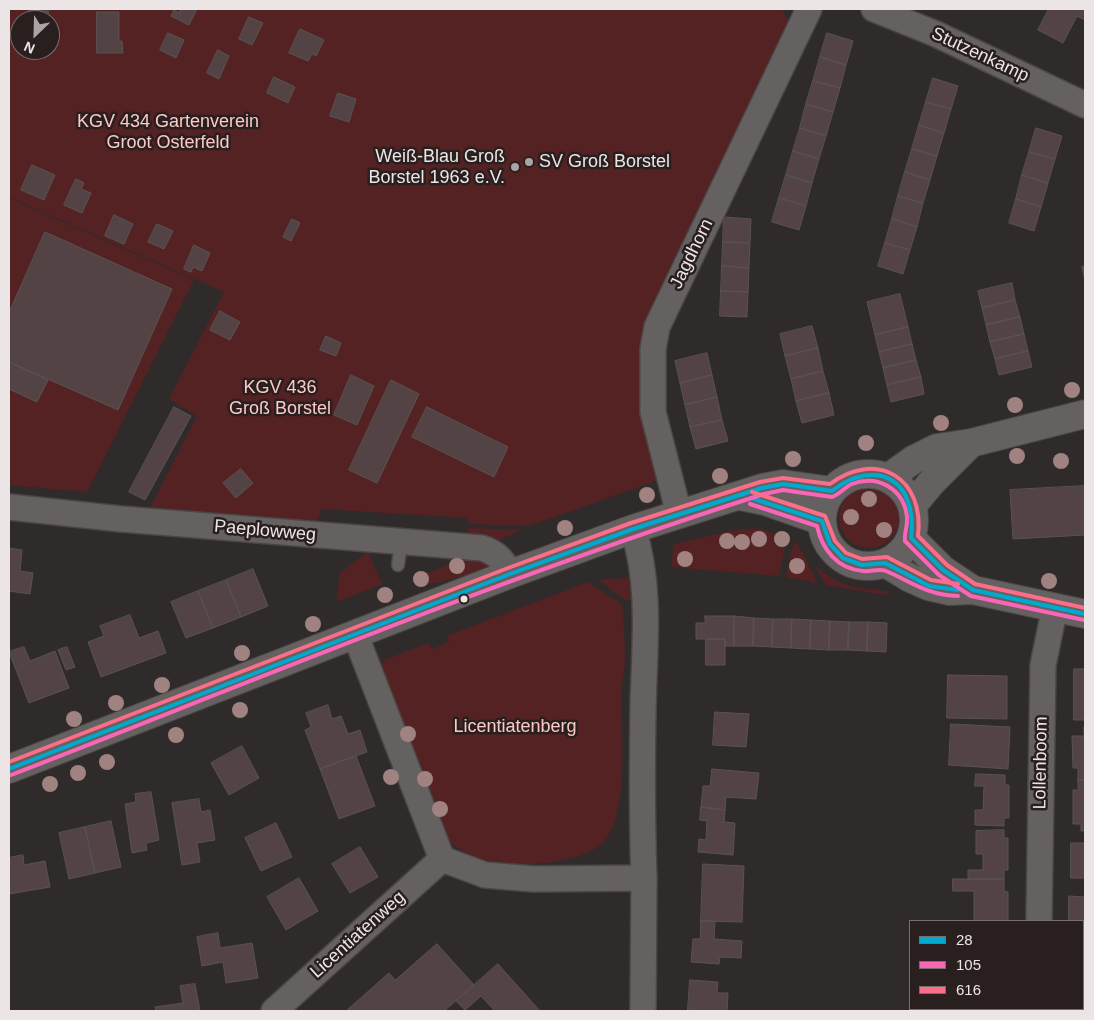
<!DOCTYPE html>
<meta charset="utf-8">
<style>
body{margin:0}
#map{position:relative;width:1094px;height:1020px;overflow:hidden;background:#302b2b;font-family:Helvetica,sans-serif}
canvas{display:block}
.frame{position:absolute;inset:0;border:10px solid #ece5e5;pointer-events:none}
.legend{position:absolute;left:909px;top:920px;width:175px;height:90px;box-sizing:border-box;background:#291f1f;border:1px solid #776e6e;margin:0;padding:6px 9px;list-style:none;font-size:15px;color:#ece5e5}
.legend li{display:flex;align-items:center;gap:10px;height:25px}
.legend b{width:25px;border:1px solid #776e6e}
.north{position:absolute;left:10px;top:10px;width:50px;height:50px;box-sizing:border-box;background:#291f1f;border:1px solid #776e6e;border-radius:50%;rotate:204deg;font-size:14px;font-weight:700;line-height:20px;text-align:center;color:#ece5e5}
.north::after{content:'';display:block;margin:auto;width:18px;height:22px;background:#aaa4a4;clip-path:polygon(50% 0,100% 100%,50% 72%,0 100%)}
</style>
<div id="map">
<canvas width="1094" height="1020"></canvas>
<div class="frame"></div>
<ul class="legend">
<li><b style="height:6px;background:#00a9ce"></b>28</li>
<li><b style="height:6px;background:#fa66b7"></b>105</li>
<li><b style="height:6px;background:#fb6d88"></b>616</li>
</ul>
<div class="north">N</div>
</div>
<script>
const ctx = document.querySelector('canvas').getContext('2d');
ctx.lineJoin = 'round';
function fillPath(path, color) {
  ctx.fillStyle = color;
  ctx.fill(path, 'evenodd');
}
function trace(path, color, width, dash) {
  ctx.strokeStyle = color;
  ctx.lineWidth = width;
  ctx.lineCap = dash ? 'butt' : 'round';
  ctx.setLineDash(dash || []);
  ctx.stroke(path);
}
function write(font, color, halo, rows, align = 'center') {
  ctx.font = font + ' Helvetica,sans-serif';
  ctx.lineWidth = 5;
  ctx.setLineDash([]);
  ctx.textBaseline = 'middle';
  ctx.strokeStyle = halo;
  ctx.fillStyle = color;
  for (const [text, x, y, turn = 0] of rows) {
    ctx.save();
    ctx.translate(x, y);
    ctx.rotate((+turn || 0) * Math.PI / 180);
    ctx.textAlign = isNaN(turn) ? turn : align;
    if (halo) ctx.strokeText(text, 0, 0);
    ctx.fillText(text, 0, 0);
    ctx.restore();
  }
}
fillPath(new Path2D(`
 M9,9H782L791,27L649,322L661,479L529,526L468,524V518L322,509L316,521L150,508L197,416L169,399L224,292L9,197ZM20,20H50V50H20Z
 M9,198L194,280L87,492L9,485Z
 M839 518a30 30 0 1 1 60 0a30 30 0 1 1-60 0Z
 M468,528L522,530L494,542L467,537Z
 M756,528L787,537L779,576L671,567L674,544L730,531Z
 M794,541L803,553L817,583L786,577Z
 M368,552L382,584L337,602L340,573Z
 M474,554L489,562L485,571L418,587L415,579Z
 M815,566C827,575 839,584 854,587C866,590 878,589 890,592L885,595L826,585Z
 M629,578L631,600H625L598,580Z
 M588,582L622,605C624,632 628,662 621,689C621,730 629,800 608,836C595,859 544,865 520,864C484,861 467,861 441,833L380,669L384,660L429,643L432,649L449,642L447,636Z`), '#552223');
const building = new Path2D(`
 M29,9H48L49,20H30Z
 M181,9H197L189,25L171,16L174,10L179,13Z
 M1049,9H1085V20L1077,16L1063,43L1038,30Z
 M97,12H119V41H122L123,53H97Z
 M249,17L263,23L252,45L239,39Z
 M300,29L324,40L316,56L312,54L308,61L289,53Z
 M168,33L184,40L176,58L160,50Z
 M827,33L853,41L846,65L820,57Z
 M218,50L229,56L219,79L207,73Z
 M820,57L846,65L840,88L813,81Z
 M274,77L295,87L288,103L267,93Z
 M933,78L958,86L951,109L926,102Z
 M813,81L840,88L833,112L806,104Z
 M338,93L356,99L349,122L330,116Z
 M926,102L951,109L944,133L919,125Z
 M806,104L833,112L826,136L800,128Z
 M919,125L944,133L937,156L912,149Z
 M800,128L826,136L819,159L793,151Z
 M1036,128L1062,136L1055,159L1029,152Z
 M912,149L937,156L930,180L905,172Z
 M793,151L819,159L812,183L786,175Z
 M1029,152L1055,159L1048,183L1022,175Z
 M32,165L55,175L44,200L21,190Z
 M905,172L930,180L923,203L898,196Z
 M786,175L812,183L806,206L779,198Z
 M1022,175L1048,183L1041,207L1016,199Z
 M76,179L84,183L81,189L91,193L82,213L64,205Z
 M898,196L923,203L917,227L892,219Z
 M779,198L806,206L799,230L772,222Z
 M1016,199L1041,207L1034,231L1009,223Z
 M114,215L133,224L124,244L105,236Z
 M724,217L751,219L750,243L723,242Z
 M292,219L300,223L291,241L283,237Z
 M892,219L917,227L910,250L885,243Z
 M157,224L173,231L164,249L148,242Z
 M45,232L172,289L118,410L9,362V313Z
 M723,242L750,243L749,268L722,266Z
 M885,243L910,250L903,274L878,266Z
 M194,245L210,253L202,271L193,267L191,272L184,269Z
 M722,266L749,268L748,292L721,291Z
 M1085,266V281L1082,267Z
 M1012,283L1015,300L982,308L978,291Z
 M721,291L748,292L747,317L720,316Z
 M900,294L908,327L875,335L867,302Z
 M1015,300L1020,317L986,325L982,308Z
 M220,311L240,322L230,340L210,330Z
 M1020,317L1024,334L990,342L986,325Z
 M812,326L818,348L785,356L780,334Z
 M908,327L912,344L879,352L875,335Z
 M1024,334L1028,351L995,359L990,342Z
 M326,336L341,343L336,356L320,350Z
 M912,344L916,360L883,368L879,352Z
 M818,348L823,371L791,379L785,356Z
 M1028,351L1032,367L999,375L995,359Z
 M707,353L712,375L680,383L675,361Z
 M916,360L921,377L887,385L883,368Z
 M9,362L48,380L37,402L9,389Z
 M823,371L829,393L796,401L791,379Z
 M351,375L374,386L357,425L334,415Z
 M712,375L717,397L685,405L680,383Z
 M921,377L924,394L891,402L887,385Z
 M391,380L419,394L377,483L349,470Z
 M829,393L834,415L802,423L796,401Z
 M717,397L722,420L690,427L685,405Z
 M174,407L191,416L145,500L129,492Z
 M427,407L508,447L494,477L412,437Z
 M722,420L728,441L696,449L690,427Z
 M241,469L253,483L236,498L223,483Z
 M1085,486V535L1013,539L1010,490Z
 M9,548L22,550L20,571L33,573L30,594L9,591Z
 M253,569L268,606L241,617L226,580Z
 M226,580L241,617L213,628L198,591Z
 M198,591L213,628L186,638L171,602Z
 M130,615L139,638L158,631L166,653L101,677L88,642L104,636L100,626Z
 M705,616H734V646H725V639H696V623H705Z
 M734,616L754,618L753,646H734Z
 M754,618L773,619L772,647L753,646Z
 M773,619H792L791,648L772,647Z
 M792,619L811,620L810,649L791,648Z
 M811,620L830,621L829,650L810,649Z
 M830,621L849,622L848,650H829Z
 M849,622H868L867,651L848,650Z
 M868,622L887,623L886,652L867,651Z
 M706,639H725V665H706Z
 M24,647L30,661L55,651L69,688L29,703L9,652Z
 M67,647L75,667L66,670L58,650Z
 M1074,669H1085V720H1074Z
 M948,675L1007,676V719L947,718Z
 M328,705L332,719L341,716L348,734L360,730L367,752L320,769L305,730L311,727L306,713Z
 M715,712L749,714L746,747L713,745Z
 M951,724L1010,727L1008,769L949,765Z
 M1084,727L1085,780H1078V768H1073L1072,736H1084Z
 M242,746L259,778L229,795L211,763Z
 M356,756L375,806L339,819L320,769Z
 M712,769L759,773L756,799L726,797L725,810L701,807L703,786H710Z
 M976,774L1005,775V785H1009V818H1004V826L975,825V810H983L984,786H975Z
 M1078,780H1085V831H1081V824H1073V790H1078Z
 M151,792L159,840L146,843L147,850L132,853L125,804L136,802L135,794Z
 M199,799L201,812L210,810L215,840L197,843L200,862L182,865L172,803Z
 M701,807L725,810L724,822L735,823L733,855L698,852L699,839L706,840L707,821L700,820Z
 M111,821L121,867L95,873L85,827Z
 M276,823L292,857L261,871L245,838Z
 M85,827L95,873L69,879L59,833Z
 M1004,830V838H1008V870H1004V879H968V870H983V854H976V831Z
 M1071,843H1085V878H1071Z
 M360,847L378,877L350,893L332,864Z
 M23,855L24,865L45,861L50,887L9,894V858Z
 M703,864L744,866L742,922L701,921Z
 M299,878L318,911L286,930L267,897Z
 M953,879H1004V891L1008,892V921H974V891H953Z
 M1069,896L1085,897V937H1083V921H1069Z
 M701,921H715L714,939L742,941L741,958L720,957L719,964L691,962L693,939H700Z
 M218,933L220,948L252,943L258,978L226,983L223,962L202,966L197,937Z
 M437,944L474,985L444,1011H346L389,973L395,980Z
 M1084,949H1085V996H1083Z
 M498,964L540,1011H495L481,996L465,1010L456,1001Z
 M690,980L718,982L717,993H728L727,1011L688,1010Z
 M195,984L200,1011H156L155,1007L183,1003L180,986Z
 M1083,996H1085V1011H1070V1009H1083Z
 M961,1009H1006V1011H961Z`);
fillPath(building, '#544344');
trace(building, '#585353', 1);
const lane = new Path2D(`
 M398,565L401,543`);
const street = new Path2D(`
 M874,9L936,34L1085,105
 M9,507L121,519L482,548C497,553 503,560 510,574
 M679,514L653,412V349L657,327L809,9
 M355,634L442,859L485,875L534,879L644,878C642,822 642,767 643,710C644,650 652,587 633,529
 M1039,921L1043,665L1055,607
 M274,1011L442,859
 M643,1011L644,878
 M1038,1011V1009`);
const secondary = new Path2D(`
 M822 520a46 46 0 1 1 92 0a46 46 0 1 1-92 0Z
 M888,478L913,460L937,448L971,443L1085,414
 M740,496L765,501L822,521
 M912,506L931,483L971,443
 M911,538L943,570L973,590
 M885,563L910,578L928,586L950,591L973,590L1085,614
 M9,769L510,574L633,529L762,488L783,484L832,491`);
trace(lane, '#4b4646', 15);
trace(street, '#4b4646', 28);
trace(secondary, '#4b4646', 30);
trace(lane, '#666161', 12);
trace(street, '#666161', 25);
trace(secondary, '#666161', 28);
trace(new Path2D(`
 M751,498L822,521L830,544L843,558L862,565L885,563L929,586L958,590
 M9,769L510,574L633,529L762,488L783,484L832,491C878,456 918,481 911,538L943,570L973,590L1085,614`), '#00a9ce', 4);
trace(new Path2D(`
 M750,504L817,526C822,549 837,569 863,571C870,572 880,568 886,571C912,582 927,595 958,596
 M11,775C261,678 508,575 764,494L783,490L832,497C840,494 845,487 852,484C878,474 904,489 907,517C908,525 904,533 905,541L939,575L971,596L1084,620`), '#fa66b7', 4);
trace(new Path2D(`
 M752,492L825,516L835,541L846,553L862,559L887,557L931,580L958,584
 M9,762L508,568L631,523L760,482L783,478L830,484C877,449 925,478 918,536L947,565L975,584L1085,608`), '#fb6d88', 4);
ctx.fillStyle = '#a08280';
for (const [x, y] of [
 [1072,390],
 [1015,405],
 [941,423],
 [866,443],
 [1017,456],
 [793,459],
 [1061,461],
 [720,476],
 [647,495],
 [869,499],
 [851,517],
 [565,528],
 [884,530],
 [759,539],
 [782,539],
 [727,541],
 [742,542],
 [685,559],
 [457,566],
 [797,566],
 [421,579],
 [1049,581],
 [385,595],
 [313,624],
 [242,653],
 [162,685],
 [116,703],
 [240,710],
 [74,719],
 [408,734],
 [176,735],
 [107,762],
 [78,773],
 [391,777],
 [425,779],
 [50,784],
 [440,809]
]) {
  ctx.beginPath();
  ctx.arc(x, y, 8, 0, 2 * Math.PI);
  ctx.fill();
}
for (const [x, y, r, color] of [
 [529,162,5,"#aaa4a4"],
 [515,167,5,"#aaa4a4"],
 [464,599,4.5,"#ece5e5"]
]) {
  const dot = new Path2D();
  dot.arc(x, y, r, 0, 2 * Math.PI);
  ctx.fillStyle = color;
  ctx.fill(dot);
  trace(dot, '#291f1f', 2);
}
write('18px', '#ece5e5', '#291f1f', [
 ["Stutzenkamp",980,55,25],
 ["Jagdhorn",692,254,-64],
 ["Paeplowweg",265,531,5],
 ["Lollenboom",1041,763,-89],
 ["Licentiatenweg",358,935,-42]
]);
write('18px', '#fcc9c6', '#291f1f', [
 ["KGV 434 Gartenverein",168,122],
 ["Groot Osterfeld",168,143],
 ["KGV 436",280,388],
 ["Groß Borstel",280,409],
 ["Licentiatenberg",515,727]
]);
write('18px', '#ece5e5', '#291f1f', [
 ["Weiß-Blau Groß",505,157],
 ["Borstel 1963 e.V.",505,178],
 ["SV Groß Borstel",539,162,"left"]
], 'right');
</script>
